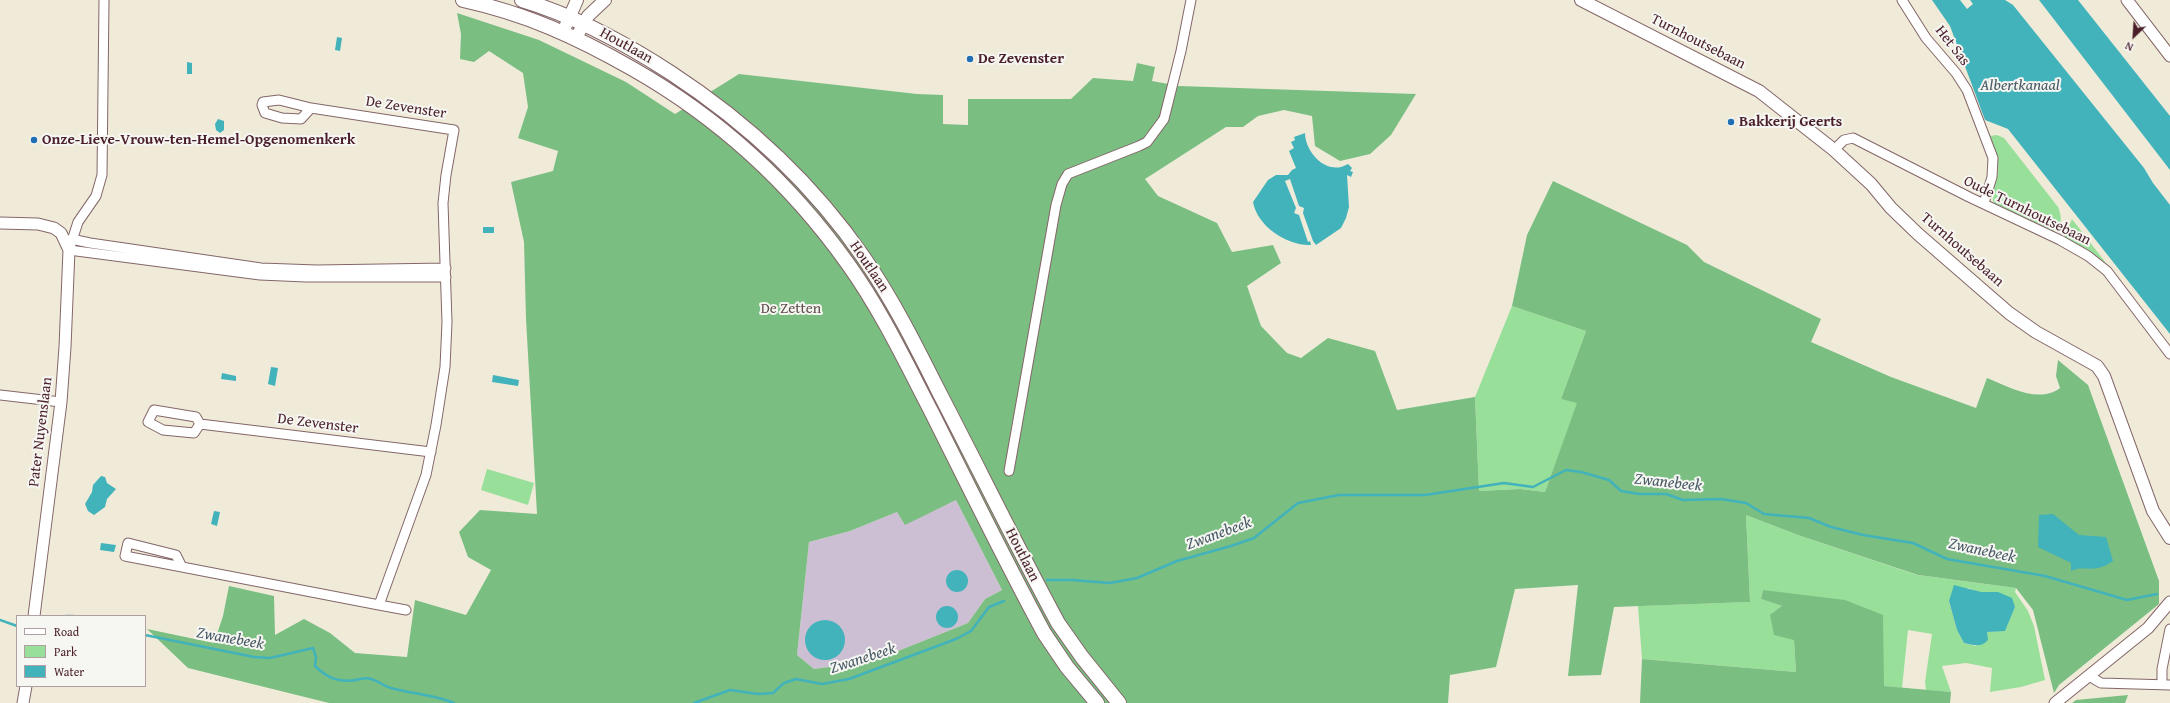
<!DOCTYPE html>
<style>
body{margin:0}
#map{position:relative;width:2170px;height:703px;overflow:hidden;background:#f0ebd9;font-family:"Gentium Book Plus",serif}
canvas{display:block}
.legend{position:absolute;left:16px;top:615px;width:130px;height:72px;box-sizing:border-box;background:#f6f6f2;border:1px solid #b1a0a2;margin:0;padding:5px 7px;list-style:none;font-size:12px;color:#4a1f2b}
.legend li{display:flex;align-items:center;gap:8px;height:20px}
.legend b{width:20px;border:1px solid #b1a0a2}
.north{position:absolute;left:2114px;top:16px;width:40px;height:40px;-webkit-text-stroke:3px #f6f6f2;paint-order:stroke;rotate:205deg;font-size:11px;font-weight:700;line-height:16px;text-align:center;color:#4a1f2b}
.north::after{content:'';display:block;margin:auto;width:14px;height:18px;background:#4a1f2b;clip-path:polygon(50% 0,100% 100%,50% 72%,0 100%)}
</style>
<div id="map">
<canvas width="2170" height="703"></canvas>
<ul class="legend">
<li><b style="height:5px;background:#fff"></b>Road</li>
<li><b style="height:11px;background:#98df9a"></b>Park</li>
<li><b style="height:11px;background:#42b2bb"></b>Water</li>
</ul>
<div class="north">N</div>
</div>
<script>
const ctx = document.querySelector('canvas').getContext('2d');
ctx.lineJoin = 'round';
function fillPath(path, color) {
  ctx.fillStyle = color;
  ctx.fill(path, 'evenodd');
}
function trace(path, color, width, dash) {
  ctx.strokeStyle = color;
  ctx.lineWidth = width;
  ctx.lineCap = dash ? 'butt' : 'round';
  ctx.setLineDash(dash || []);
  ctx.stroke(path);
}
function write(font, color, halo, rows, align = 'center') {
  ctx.font = font + ' "Gentium Book Plus",serif';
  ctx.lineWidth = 4;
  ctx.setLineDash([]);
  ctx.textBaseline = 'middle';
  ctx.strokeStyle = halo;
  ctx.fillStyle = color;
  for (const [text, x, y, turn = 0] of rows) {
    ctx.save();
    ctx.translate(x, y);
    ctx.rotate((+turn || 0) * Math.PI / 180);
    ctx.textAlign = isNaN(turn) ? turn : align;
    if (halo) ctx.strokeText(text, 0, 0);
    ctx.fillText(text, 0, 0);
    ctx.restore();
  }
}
fillPath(new Path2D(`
 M956,500L1002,590L985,599L968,623L873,661L814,669L797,655L809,542L850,531L897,512L905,524Z`), '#ccbfd4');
fillPath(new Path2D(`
 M1997,135L2004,138L2058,207C2062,217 2063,224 2053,231L1994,203C1989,191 2000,178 1998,163C1998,154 1992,144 1989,136Z
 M2072,219L2109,267L2064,238Z
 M1512,306L1586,331L1561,399L1578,402L1545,492L1520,489L1479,491L1475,397Z
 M487,469L534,483L528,505L481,490Z
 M1746,515L1798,535L1917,575L2016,588L2015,592L2028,611L2034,626L2045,680L2021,687L1990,692L1992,668L1966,663L1942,666L1951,692L1926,690L1925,682L1932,634L1908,630L1902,688L1884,686L1763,590L1761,599L1782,606L1794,640L1796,672L1642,659L1638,606L1750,602ZM1968,588L2015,607L2005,630L1987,632L1976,646L1964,643L1957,630L1949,601Z`), '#98df9a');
fillPath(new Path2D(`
 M457,13L539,40L626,82L675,114L739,74L917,94L943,95V124L968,125V99H1071L1093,78L1133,81L1137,63L1155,67L1152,81L1179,86L1416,94L1391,135L1370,154L1340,161L1315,146L1312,116L1284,110L1258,116L1243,127H1226L1145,179L1158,196L1217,223L1232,252L1273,245L1281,263L1247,286L1261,326L1287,353L1301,358L1328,338L1375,351L1397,410L1475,397L1479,491L1520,489L1545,492L1577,403L1561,399L1586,331L1512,306L1527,235L1553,181L1687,245L1704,262L1821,319L1811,342L1891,377L1976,408L1987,378C2009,387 2039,404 2060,388L2056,376L2058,360L2088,385L2159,581V604L2059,685L2054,693L2033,610L2016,588L1918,575L1798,535L1746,515L1750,602L1614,607L1601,675L1568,676L1578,585L1515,589L1496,667L1450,675L1448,703H329L188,668L147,629L214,643L223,616L229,586L274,596L275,635L304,619L330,633L355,653L407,657L415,600L466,615L491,570L468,557L459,532L480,510L537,514L526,319L524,242L511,182L553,171L558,151L518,138L528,107L523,73L489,51L474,62L460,59L461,34ZM956,500L1002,590L985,599L968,623L873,661L814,669L797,655L809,542L850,531L897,512L905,525Z
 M1763,590L1845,600L1883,615L1884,686L1951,692L1950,703H1640L1642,659L1796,672L1794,640L1774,635L1770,615L1782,606L1761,599Z
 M2128,695L2125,703H2072L2076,700Z`), '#7abe82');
fillPath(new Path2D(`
 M1932,0H1960L1967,9L1973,4L1970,0H2005L2013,5L2144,168L2153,183L2170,205V334L2008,129L1985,120L1950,26Z
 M2039,0H2078L2170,116V170Z
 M337,37L342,38L340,51L335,50Z
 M187,62L192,63V74H187Z
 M218,119L224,121V130L220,133L216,130L215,124Z
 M1305,133C1305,152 1327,177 1348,164L1352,168L1350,171L1353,172L1351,177L1347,175L1349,207L1346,218L1341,228L1316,245L1313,241L1303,213L1304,208L1299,206L1290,179L1285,181L1296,208L1294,213L1299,215L1308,242L1310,241L1311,245C1287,246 1257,226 1253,202L1268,180L1276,175H1288L1292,170L1296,168L1289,151L1294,148L1291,142L1295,140L1294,137Z
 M483,227H494V233H483Z
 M271,367L278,368L275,386L268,384Z
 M222,373L236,376V381L221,379Z
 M493,375L519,380L518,386L492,382Z
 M101,476L105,477L107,483L116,489L107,499L105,507L94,515L88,511L85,504L92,492L93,485Z
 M214,511L220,512L217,526L211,524Z
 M2053,514L2079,535L2106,537L2113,561C2094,575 2084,564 2071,571V563L2038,547L2039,515Z
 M101,543L116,545L114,552L100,550Z
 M946 581a11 11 0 1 1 22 0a11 11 0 1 1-22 0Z
 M1954,585L1981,592H1998L2012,598L2015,607L2005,631L1987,632L1988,640C1981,648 1973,645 1964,643L1957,630L1949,601Z
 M936 617a11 11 0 1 1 22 0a11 11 0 1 1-22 0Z
 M805 640a20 20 0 1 1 40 0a20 20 0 1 1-40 0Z`), '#42b2bb');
trace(new Path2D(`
 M1047,580H1072L1110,583L1137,578L1177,561L1231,546L1254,538L1298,503L1339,495H1425L1504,483L1533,487L1566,470L1581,472L1609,480L1621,491L1639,494H1666L1683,500L1721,499L1746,503L1764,514L1809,518L1831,527L1863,535L1913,543L1947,559L2045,576L2127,600L2157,594
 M66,616H73
 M0,620L17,626
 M145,635L254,657L270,658L313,648L316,657L315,666C327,678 339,683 356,680C362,679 365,677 371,679C378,681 384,686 391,688C412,694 431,694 454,703
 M694,703L730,690L758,694L773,693L784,683L796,679L822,684L849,679L956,639L971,631L989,607L1004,601`), '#42b2bb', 2.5);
const minor = new Path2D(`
 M104,0L102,175L96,196L78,222L69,250L260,275L306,277H446
 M1902,0L1926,38L1956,73L1967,90L1993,158L1992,177L1984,203
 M1834,150L1844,140L1853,138L1969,197L2060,240L2088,256L2107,271L2170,354
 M71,239L90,243L261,268L317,270L446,268
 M0,395L61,402
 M154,410L196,417L200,424L194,433L163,430L148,422Z
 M200,424L431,452
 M1009,471L1056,205L1062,184L1068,174L1139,146L1147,142L1164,119L1181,51L1191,0
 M181,565L176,555L128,543L125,556L379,605L426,475L436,425L445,367L447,322L443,203L446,175L454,130L311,108L279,100L263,102L262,105L265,113L282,118L301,119L311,108
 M379,605L406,610
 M2089,676L2101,683L2170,685
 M2162,684V669L2170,629`);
const tertiary = new Path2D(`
 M2127,0L2170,56
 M0,223L38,224L54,228L61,233L69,250L65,347L61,402L34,616
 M23,703L26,686
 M2055,703L2148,628L2170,602`);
const secondary = new Path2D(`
 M1581,0L1759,91L1834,150L1871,184L1891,208L1918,234L2009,313L2036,332L2097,366L2104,376L2153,511L2170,538
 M563,32L577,0
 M576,38L588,16L605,0`);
const primary = new Path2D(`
 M463,0C527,14 577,37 633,69C719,118 791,184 848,264C881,310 906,363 932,413C969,487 1005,561 1044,633L1067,667L1097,703
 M522,0C575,16 625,43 671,73C746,122 813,184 864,258C893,300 916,346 939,392C979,469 1017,547 1058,623L1082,657L1119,703`);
trace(minor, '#846668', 11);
trace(tertiary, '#846668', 13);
trace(secondary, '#846668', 14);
trace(primary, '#846668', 16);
trace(minor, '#fff', 9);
trace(tertiary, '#fff', 11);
trace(secondary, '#fff', 12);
trace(primary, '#fff', 14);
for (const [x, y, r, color] of [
 [970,59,4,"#1f6fb2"],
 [1731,122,4,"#1f6fb2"],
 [34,140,4,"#1f6fb2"]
]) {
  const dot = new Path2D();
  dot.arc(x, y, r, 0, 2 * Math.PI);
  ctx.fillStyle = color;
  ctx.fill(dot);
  trace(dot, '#f6f6f2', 1.5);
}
write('15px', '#4a1f2b', '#f6f6f2', [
 ["Turnhoutsebaan",1698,42,27],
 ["Houtlaan",626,46,29],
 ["Het Sas",1952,46,52],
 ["De Zevenster",406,108,9],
 ["Oude Turnhoutsebaan",2027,211,26],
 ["Turnhoutsebaan",1962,250,41],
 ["Houtlaan",869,267,56],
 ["De Zevenster",318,424,7],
 ["Pater Nuyenslaan",41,432,-83],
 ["Houtlaan",1022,555,63]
]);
write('bold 15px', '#4a1f2b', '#f6f6f2', [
 ["De Zevenster",978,59],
 ["Bakkerij Geerts",1739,122],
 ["Onze-Lieve-Vrouw-ten-Hemel-Opgenomenkerk",42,140]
], 'left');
write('15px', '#5e4f47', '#f6f6f2', [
 ["De Zetten",791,309]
]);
write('italic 16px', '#475a65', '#f6f6f2', [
 ["Albertkanaal",2020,86],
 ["Zwanebeek",1668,483,6],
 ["Zwanebeek",1219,534,-20],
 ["Zwanebeek",1982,551,12],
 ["Zwanebeek",230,639,10],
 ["Zwanebeek",863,659,-18]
]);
</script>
